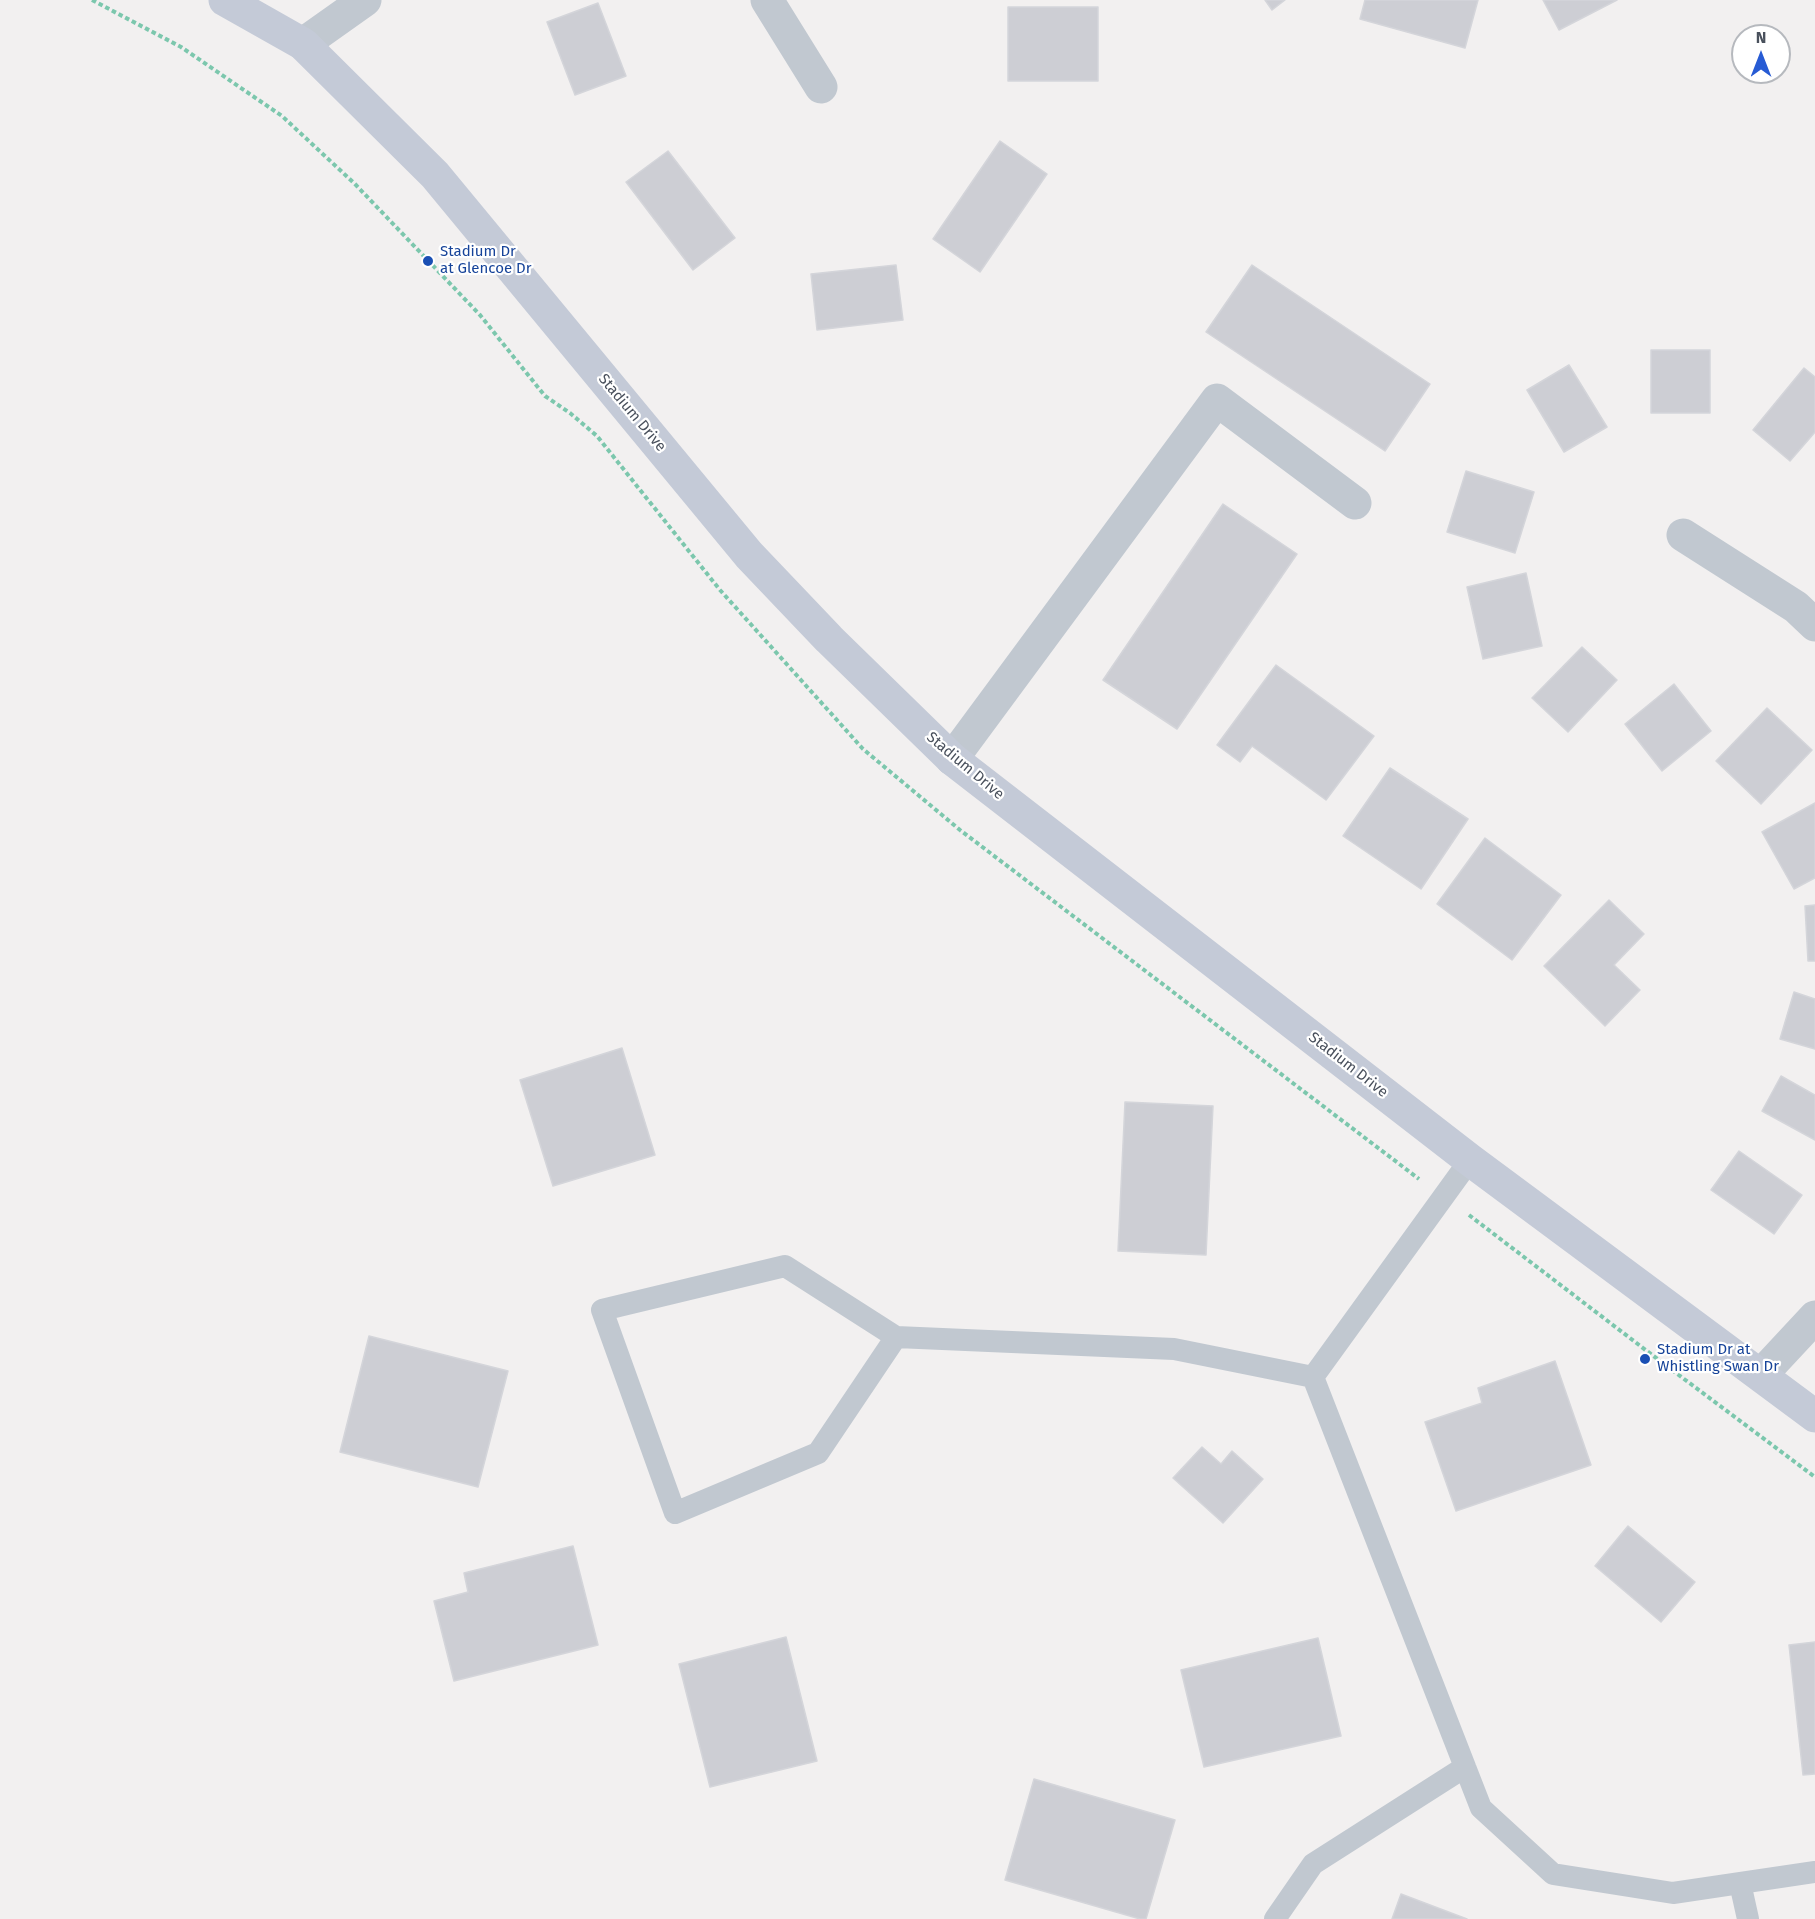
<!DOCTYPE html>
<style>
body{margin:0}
#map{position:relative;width:1815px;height:1919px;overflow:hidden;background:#f2f0f0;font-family:"Fira Sans",sans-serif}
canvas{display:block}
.north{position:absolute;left:1731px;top:24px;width:60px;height:60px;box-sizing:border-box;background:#fff;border:2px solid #b6b9be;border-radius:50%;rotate:0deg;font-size:16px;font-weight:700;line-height:24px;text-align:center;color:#49505c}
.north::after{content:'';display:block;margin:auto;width:21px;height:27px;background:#275bd4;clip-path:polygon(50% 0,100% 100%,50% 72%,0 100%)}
</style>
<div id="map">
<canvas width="1815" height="1919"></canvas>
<div class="north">N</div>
</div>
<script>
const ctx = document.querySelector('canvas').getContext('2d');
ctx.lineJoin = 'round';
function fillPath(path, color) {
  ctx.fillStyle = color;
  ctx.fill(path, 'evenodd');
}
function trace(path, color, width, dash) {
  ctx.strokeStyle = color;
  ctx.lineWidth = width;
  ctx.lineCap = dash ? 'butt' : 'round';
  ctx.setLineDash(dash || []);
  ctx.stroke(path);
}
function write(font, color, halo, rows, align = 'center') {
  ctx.font = font + ' "Fira Sans",sans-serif';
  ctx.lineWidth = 4.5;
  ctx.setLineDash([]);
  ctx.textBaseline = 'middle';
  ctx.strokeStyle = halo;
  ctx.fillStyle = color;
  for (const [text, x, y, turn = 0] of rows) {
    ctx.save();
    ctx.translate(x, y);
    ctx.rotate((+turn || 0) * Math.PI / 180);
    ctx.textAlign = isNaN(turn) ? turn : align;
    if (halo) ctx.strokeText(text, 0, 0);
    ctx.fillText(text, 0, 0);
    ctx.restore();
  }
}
const building = new Path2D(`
 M1265,0H1285L1272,10Z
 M1365,0H1478L1465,48L1360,19Z
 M1543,0H1617L1559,30Z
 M598,3L626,76L575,95L547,22Z
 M1008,7H1098V81H1008Z
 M1000,141L1047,174L980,272L933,239Z
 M668,151L735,238L693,270L626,182Z
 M896,265L903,320L817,330L811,274Z
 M1252,265L1430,384L1385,451L1206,332Z
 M1651,350H1710V413H1651Z
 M1569,365L1607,427L1564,452L1527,390Z
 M1804,368L1815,377V432L1790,461L1753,430Z
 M1466,471L1534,492L1515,553L1447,532Z
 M1223,504L1297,554L1177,729L1103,680Z
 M1526,573L1542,646L1483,659L1467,587Z
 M1582,647L1617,680L1568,732L1532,698Z
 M1276,665L1374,736L1326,800L1252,746L1240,762L1217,745Z
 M1674,684L1711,731L1662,771L1625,724Z
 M1767,708L1812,750L1761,804L1716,761Z
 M1390,768L1468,819L1421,889L1343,836Z
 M1815,803V878L1794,889L1762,832Z
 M1485,838L1561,895L1512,960L1437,904Z
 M1609,900L1644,934L1614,965L1640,990L1605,1026L1544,966Z
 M1815,905V961H1808L1805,906Z
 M1794,992L1815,999V1049L1780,1039Z
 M622,1048L655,1155L553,1186L520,1080Z
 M1781,1076L1815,1095V1140L1762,1111Z
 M1125,1102L1213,1106L1206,1255L1118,1251Z
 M1739,1151L1802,1195L1774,1234L1711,1190Z
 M369,1336L508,1371L478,1487L340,1452Z
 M1555,1361L1591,1465L1456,1511L1425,1422L1482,1403L1478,1388Z
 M1202,1447L1221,1464L1232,1451L1263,1479L1223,1523L1173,1478Z
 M1628,1526L1695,1582L1661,1622L1595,1566Z
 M573,1546L598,1645L454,1681L434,1601L468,1592L464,1573Z
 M786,1637L817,1761L710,1787L679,1664Z
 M1318,1638L1341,1736L1204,1767L1181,1670Z
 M1815,1642V1774L1803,1775L1789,1645Z
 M1034,1779L1175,1820L1146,1919H1140L1005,1880Z
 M1401,1894L1467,1919H1392Z`);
fillPath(building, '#cdced4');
trace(building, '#d4d5da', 1.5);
trace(new Path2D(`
 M92,0L181,47L282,116L355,184L480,315L545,396L570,413L597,436L720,590L863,749L960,830L1419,1179
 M1469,1215L1660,1361L1815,1477`), '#7cc7ad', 4, [4.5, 3]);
trace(new Path2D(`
 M1470,1160L1313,1377L1481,1808L1553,1874L1673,1893L1815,1872
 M896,1337L818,1453L675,1513L602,1310L785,1266L896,1337L1174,1349L1313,1377
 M1740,1883L1748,1919
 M1275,1919L1313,1864L1465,1767`), '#c1c8d0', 22);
trace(new Path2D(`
 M767,0L821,87
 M303,44L365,0
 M1683,535L1796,607L1815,625
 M952,759L1217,400L1355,503
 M1761,1375L1815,1317`), '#c1c8d0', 33);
trace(new Path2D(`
 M225,0L303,44L435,175L749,555L829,639L952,759L1470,1160L1815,1416`), '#c4cad7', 33);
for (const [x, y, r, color] of [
 [428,261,6,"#1a4fb4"],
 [1645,1359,6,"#1a4fb4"]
]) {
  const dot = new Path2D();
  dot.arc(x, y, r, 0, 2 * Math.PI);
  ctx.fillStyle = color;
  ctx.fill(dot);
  trace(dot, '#fff', 2);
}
write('15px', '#164399', '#fff', [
 ["Stadium Dr",440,252],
 ["at Glencoe Dr",440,269],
 ["Stadium Dr at",1657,1350],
 ["Whistling Swan Dr",1657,1367]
], 'left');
write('15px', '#49505c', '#fff', [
 ["Stadium Drive",632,413,50],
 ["Stadium Drive",965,766,40],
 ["Stadium Drive",1348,1065,38]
]);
</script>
